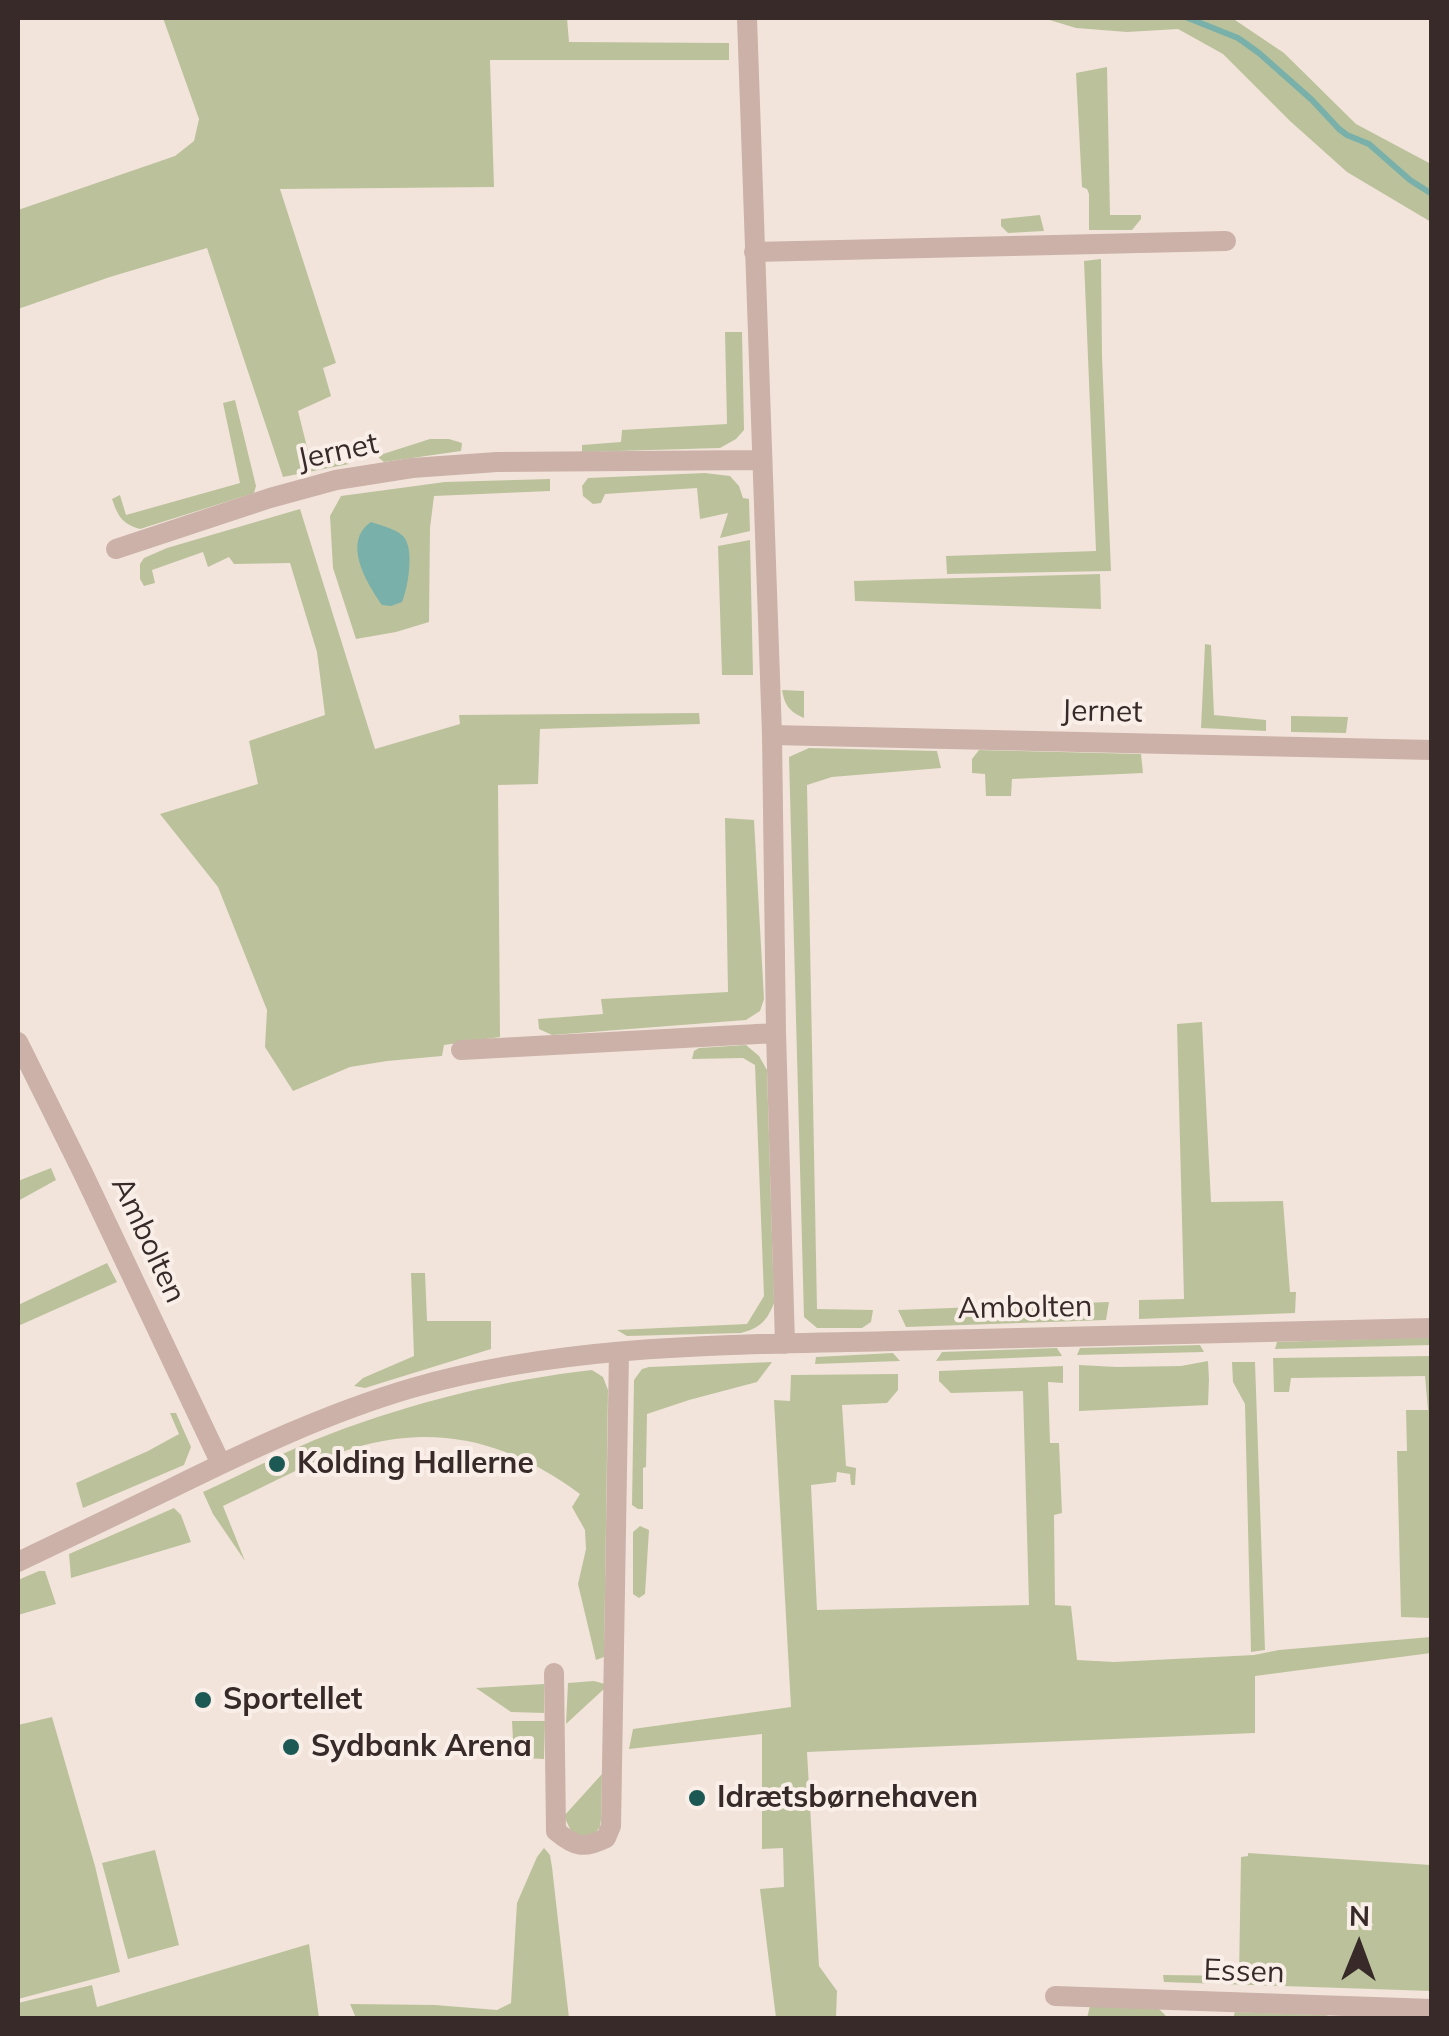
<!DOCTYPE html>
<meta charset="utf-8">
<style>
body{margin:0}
#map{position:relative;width:1449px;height:2036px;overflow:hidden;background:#f2e4db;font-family:Mulish,sans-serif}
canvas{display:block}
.frame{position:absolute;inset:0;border:20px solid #372a28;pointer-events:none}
.north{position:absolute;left:1309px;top:1896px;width:100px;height:100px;-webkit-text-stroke:8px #faefe8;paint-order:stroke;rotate:1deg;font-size:28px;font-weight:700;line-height:40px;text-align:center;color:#372a28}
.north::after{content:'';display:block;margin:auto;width:35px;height:45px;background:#372a28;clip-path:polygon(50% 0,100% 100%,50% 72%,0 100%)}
</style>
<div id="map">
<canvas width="1449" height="2036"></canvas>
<div class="frame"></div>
<div class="north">N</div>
</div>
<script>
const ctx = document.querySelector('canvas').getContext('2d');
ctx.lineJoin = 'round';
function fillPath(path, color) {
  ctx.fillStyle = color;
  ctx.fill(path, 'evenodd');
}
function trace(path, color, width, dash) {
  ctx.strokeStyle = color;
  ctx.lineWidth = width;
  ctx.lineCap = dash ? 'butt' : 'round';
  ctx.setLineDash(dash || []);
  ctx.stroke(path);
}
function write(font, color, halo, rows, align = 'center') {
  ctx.font = font + ' Mulish,sans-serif';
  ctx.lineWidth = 8;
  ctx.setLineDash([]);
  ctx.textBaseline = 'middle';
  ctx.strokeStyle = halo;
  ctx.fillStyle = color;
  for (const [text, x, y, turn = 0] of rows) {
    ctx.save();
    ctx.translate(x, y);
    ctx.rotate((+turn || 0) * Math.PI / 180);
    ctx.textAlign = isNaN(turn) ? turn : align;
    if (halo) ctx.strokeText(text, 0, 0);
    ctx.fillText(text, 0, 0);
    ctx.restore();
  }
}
fillPath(new Path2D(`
 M163,18H567L569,42L729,43V60H490L494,187L280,189L336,363L323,368L331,396L298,411L308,451L349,464L283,477L207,248L110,277L18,309V210L175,156L194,141L199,119Z
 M1043,18H1232L1284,53L1356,124L1431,164V222L1347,172L1290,121L1223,54L1178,29L1127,32L1076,28Z
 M1107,67L1110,215H1141V219L1132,230H1089V194L1087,189L1082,187L1076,73Z
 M1040,215L1044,231L1008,233L1001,226V219Z
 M1101,259L1102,357L1111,571L947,574L946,556L1096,551L1084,261Z
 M725,332H742L744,430L736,439L720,448L582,452V445L621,442L622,430L727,424Z
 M235,400L256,486L254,493L140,529C122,524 118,516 112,499L120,495L126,515L240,483L223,403Z
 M430,439H449L462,443L461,451L384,462L379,458L380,455Z
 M705,473L730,476L739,486L743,498L749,499L750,531L720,538L728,513L700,519L697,488L605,494L601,503L593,504L583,496L582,486L588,478Z
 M550,479V491L434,496L430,528L429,622L396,632L356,639L333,568L330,516L341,496L445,482Z
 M300,509L375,749L460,724L459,715L699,713L700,724L540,729L538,784L498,785L500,1037L444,1045L442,1056L387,1061L350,1067L293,1091L265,1047L267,1010L218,887L160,814L258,784L249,741L325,715L317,652L290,563L234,564L229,557L208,567L203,552L152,570L155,583L144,586L140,579V564L144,558L167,548Z
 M750,540L753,675H722L718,546Z
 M1100,574L1101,609L855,601L854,581Z
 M1205,644L1211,645L1214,715L1266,720V731L1201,728Z
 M782,690L804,691V718C789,711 785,706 782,690Z
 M1291,716L1348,717L1346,733L1291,732Z
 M809,748L937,751L941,768L832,777L807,785L817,1309L873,1310L871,1322L862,1328H817L804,1317L789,757Z
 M979,750L1141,754L1143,773L1012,779L1011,796H986L985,774L972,773V759Z
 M725,818L754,820L764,999L760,1011L746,1020L552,1035L539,1029L538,1019L603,1014L601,999L728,992Z
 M1202,1022L1211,1202L1283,1201L1290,1292H1296L1295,1313L1139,1319V1300L1184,1299L1177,1024Z
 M746,1045L759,1056L767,1070L774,1303C767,1321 760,1328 741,1333L627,1336L617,1330L747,1324L764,1296L755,1065L743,1058L692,1059L694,1051L699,1048Z
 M51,1168L56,1180L18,1201V1181Z
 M107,1263L117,1282L18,1326V1305Z
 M411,1273H425L427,1321H491V1349L365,1388L354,1386L363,1378L414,1356Z
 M1109,1302L1106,1320L906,1327L898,1310Z
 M1431,1337V1345L1275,1349L1277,1342Z
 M1200,1345L1204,1352L1077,1355L1080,1348Z
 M1057,1348L1062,1356L936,1361L942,1352Z
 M893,1353L900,1361L815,1364L816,1357Z
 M1431,1356V1618L1401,1617L1397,1451H1407L1406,1410H1428L1425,1376L1291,1378L1289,1392H1274L1273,1358Z
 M1208,1361L1209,1379L1208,1405L1079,1411V1365L1117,1367L1181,1366Z
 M772,1362L757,1382L689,1400L647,1414L646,1467L643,1468V1509H638L632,1505L634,1380L642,1369L649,1367Z
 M1232,1362H1255L1265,1650L1251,1652L1245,1404L1233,1382Z
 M1063,1366V1383L1048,1382L1050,1443H1059L1062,1513L1054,1515L1055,1605L1071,1606L1077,1660L1114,1662L1254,1655L1279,1650L1431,1637V1653L1255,1676V1733L807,1752L819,1966L837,1991L836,2018H776L760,1889L784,1887L783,1848L762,1849V1734L629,1749L633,1729L791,1707L774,1400L790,1401L791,1375L898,1374V1390L887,1403L842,1405L846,1466L856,1468L855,1485H851L850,1474L837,1472L836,1482L811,1485L817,1610L1029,1605L1023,1391L951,1393L939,1381V1371Z
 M592,1370L603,1377L608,1390L604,1657L596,1660L578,1584L586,1549L585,1530L572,1507L580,1494C507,1440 431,1421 342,1452C301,1466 262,1488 223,1506L245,1561L213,1514L203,1492C245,1473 287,1450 330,1434C414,1402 503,1380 592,1370Z
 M170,1413H176L191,1447L184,1465L83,1508L76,1483L148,1451L179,1434Z
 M174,1508L181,1515L191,1542L71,1578L69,1554Z
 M640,1526L649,1530L645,1594L639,1598L633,1594V1532Z
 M39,1571H45L56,1604L18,1615V1580Z
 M594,1681L605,1684V1688L566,1724L568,1683Z
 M544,1684V1713L511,1712L476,1688Z
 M52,1717L95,1866L120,1972L18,1999V1725Z
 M512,1721H545L544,1759L523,1758V1740H513Z
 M602,1774L601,1819L600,1827L590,1840H581L570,1829L564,1816Z
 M544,1848L550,1855L552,1867L569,2018H356L350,2004L435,2005L497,2010L511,2003L517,1903L537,1857Z
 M155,1850L179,1945L128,1959L102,1863Z
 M1248,1853L1431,1865V1991L1164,1982L1163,1975L1239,1976L1241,1857L1248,1856Z
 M309,1944L319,2018H18V2003L92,1985L97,2007Z
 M1090,2006L1157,2007L1168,2018H1087Z
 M1235,2012L1326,2015L1333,2018H1233Z`), '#bbc29b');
fillPath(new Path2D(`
 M371,522C380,525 396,529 403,536C415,548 408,588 402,602L391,606L382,605C366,582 342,542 371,522Z`), '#79b0aa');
trace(new Path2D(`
 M1188,18L1238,38L1259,53L1312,100L1339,129L1347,135L1369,144L1410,180L1432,194`), '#79b0aa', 6);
trace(new Path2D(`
 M747,18L772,735L776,1033L785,1344
 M754,252L1226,241
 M116,549L270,498L336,480L412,468L497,462L761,460
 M772,735L1432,750
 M18,1042L83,1173L221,1464
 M461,1050L776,1033
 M18,1562C68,1538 118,1514 168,1490C247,1451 327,1413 412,1388C568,1343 734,1345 894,1341C1073,1337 1252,1333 1432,1328
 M554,1673L556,1831C575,1847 584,1849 606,1838L611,1826L619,1352
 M1055,1996L1432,2009`), '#cbb1a7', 20);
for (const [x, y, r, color] of [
 [277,1464,10,"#1c5954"],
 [203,1700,10,"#1c5954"],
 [291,1747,10,"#1c5954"],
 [697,1798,10,"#1c5954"]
]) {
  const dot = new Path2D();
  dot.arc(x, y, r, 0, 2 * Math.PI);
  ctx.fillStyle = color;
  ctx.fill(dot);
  trace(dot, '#faefe8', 4);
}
write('30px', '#372a28', '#faefe8', [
 ["Jernet",338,452,-12],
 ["Jernet",1102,712,1],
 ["Ambolten",148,1240,65],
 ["Ambolten",1025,1308,-1],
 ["Essen",1244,1972,2]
]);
write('bold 30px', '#372a28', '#faefe8', [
 ["Kolding Hallerne",297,1464],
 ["Sportellet",223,1700],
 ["Sydbank Arena",311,1747],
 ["Idrætsbørnehaven",717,1798]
], 'left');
</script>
